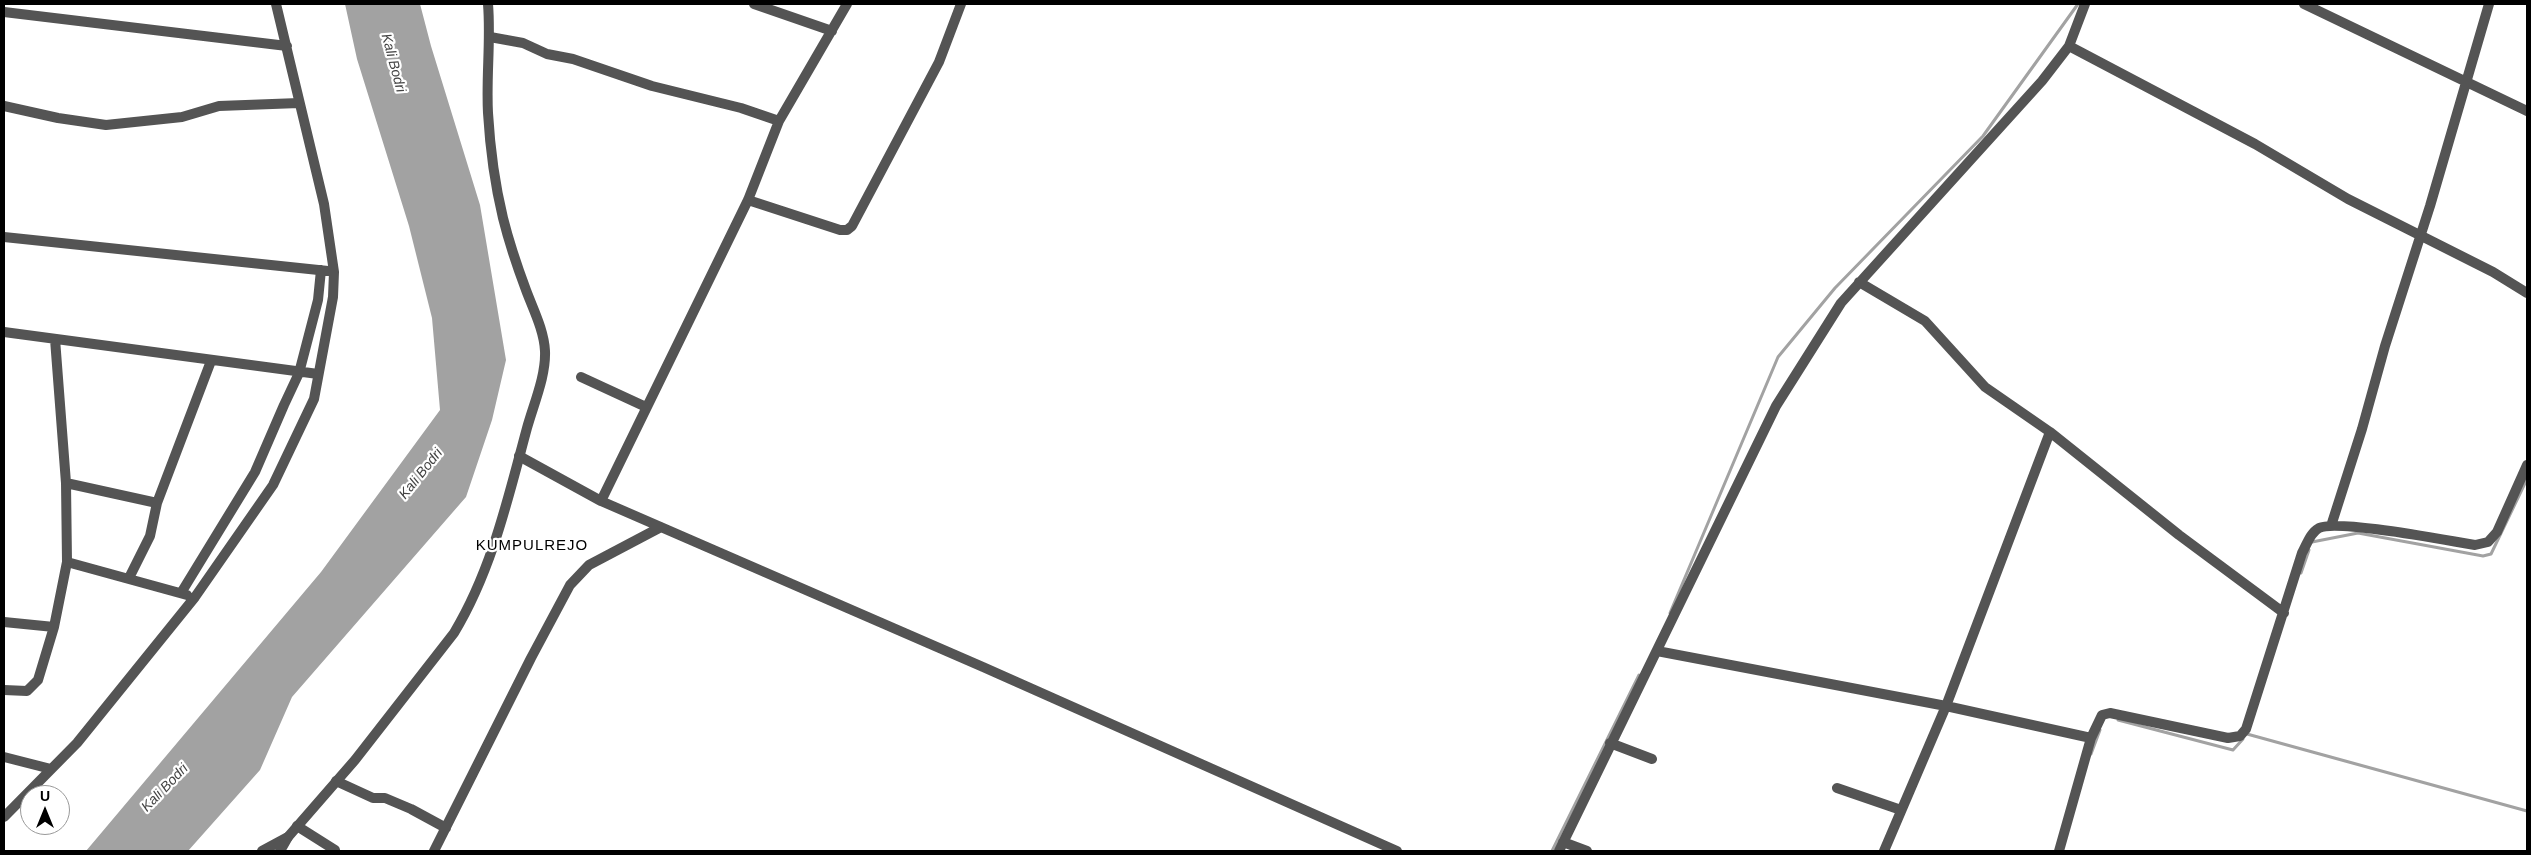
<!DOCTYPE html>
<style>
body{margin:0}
#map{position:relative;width:2531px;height:855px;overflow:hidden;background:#fff;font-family:Arial,sans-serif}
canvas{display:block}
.frame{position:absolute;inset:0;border:5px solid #000;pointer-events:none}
.north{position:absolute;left:20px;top:785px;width:50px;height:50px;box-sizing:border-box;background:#fff;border:1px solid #999;border-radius:50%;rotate:0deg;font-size:14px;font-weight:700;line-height:20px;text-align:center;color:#000}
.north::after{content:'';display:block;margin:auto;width:18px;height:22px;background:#000;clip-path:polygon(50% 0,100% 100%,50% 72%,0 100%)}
</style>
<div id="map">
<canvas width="2531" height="855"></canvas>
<div class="frame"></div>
<div class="north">U</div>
</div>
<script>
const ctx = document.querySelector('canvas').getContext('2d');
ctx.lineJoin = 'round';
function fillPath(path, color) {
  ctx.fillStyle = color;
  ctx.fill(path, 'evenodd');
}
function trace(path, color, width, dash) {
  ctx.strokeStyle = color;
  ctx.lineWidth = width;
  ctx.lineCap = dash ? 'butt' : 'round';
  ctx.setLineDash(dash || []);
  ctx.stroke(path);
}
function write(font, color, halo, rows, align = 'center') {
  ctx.font = font + ' Arial,sans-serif';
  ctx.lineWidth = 4.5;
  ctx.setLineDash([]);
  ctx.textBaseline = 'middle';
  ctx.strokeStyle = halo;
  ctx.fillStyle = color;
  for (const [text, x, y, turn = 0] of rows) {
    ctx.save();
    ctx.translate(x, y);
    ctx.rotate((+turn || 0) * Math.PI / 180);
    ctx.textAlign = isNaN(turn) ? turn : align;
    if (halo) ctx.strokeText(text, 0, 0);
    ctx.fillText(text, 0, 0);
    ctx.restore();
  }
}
fillPath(new Path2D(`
 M345,4H420L431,46L480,205L506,360L492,420L466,497L292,697L260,770L188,851H86L321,572L440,410L432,318L409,226L357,59Z`), '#a2a2a2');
trace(new Path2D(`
 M2312,542L2358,533L2483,556L2491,554L2527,479
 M2301,573L2309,550
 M1670,613L1778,357L1835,288L1983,136L2078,4
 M2118,720L2233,750L2243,739
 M2247,734L2527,811
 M2091,754L2100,730
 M1552,851L1639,675`), '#a2a2a2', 3);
trace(new Path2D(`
 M754,4L832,31
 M2304,4L2527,111
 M4,12L287,46
 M490,37L523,43L547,54L573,59L652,86L741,108L779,121
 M2069,46L2255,144L2348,199L2493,272L2527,293
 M4,106L58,118L106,125L182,117L219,106L299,103
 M748,200L840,230H847L852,226L939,62L961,4
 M4,237L328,271
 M1859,282L1925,321L1985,387L2050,432L2179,535L2284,613
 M4,332L318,374
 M55,339L66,483L67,562
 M581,377L646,407
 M519,456L601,501L983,667L1397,851
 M66,483L157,503
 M601,501L748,200L779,121L847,4
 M2331,526L2362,429L2385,346L2430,206L2489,4
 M129,578L150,536L157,503L211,361
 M181,593L255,472L284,405L299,373L318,300L321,270
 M4,622L54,627
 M1657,651L1946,706L2091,738
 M4,690L27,691L38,680L54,627L67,562L187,595
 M1610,743L1652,759
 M4,757L51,769
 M336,781L373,798H385L411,809L446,828
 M1837,788L1901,810
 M4,817L77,743L195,597L273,485L314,399L333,297L334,272L324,204L276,4
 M297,826L335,850
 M1563,842L1587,851
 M262,851L288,837
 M434,851L531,658L570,585L589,565L661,527
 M1559,851L1776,406L1841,303L2042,81L2069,46L2085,4
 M1884,851L1946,706L2050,432
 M2059,851L2091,738L2102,715L2110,713L2228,738L2240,736L2246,729L2302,553C2307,544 2310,533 2319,528C2338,519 2449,541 2475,545L2488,542L2497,532L2527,465`), '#545454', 10);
trace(new Path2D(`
 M280,851L288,837L355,760L454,633C492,570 508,498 527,428C534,403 546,376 545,351C544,330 533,309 526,290C517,266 509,242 503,218C495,185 490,147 488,113C486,77 491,40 488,4`), '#545454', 10);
write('italic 14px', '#434343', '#fff', [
 ["Kali Bodri",393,63,75],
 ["Kali Bodri",421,474,-51],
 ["Kali Bodri",165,788,-46]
]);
ctx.letterSpacing = '1px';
write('15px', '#000', '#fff', [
 ["KUMPULREJO",532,546]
]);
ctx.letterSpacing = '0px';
</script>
